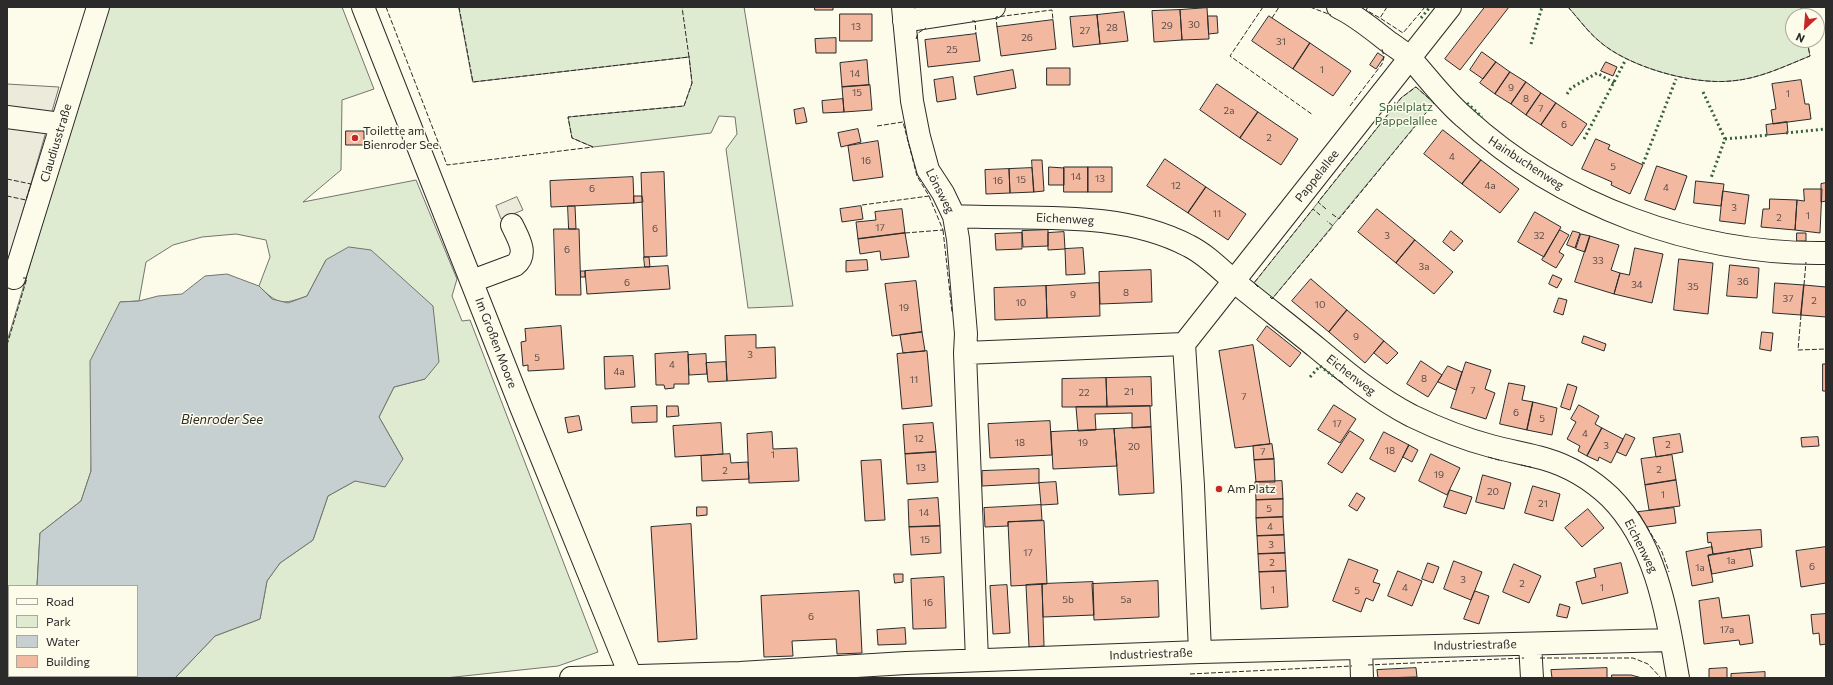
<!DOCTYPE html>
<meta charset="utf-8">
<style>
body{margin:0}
#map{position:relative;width:1833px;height:685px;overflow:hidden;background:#fdfbea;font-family:Commissioner,sans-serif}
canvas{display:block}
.frame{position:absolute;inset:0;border:8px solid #2b2b2b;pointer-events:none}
.legend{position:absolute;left:8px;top:585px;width:130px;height:92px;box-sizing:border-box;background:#fdfbea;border:1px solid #a9a89e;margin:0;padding:5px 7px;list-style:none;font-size:12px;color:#2b2b2b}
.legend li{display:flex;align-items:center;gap:8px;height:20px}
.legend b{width:20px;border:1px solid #a9a89e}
.north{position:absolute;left:1785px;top:8px;width:40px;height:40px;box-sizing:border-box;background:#fdfbea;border:1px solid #a9a89e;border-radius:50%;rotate:206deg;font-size:11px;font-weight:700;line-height:16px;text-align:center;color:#2b2b2b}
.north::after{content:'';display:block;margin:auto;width:14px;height:18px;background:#c62828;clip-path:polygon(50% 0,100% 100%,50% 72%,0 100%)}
</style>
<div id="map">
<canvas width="1833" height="685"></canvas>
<div class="frame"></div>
<ul class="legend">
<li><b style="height:5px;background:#fdfbea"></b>Road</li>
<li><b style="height:11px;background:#deebd1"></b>Park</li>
<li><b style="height:11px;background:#c7d0d0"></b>Water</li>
<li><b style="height:11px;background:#f2b8a0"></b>Building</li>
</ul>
<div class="north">N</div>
</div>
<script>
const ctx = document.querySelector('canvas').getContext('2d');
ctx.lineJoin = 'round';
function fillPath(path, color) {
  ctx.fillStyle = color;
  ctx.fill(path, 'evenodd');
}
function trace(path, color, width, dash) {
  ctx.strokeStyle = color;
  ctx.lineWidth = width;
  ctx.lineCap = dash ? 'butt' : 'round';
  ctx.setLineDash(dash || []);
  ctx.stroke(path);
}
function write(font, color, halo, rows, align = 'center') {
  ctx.font = font + ' Commissioner,sans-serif';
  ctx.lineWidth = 3;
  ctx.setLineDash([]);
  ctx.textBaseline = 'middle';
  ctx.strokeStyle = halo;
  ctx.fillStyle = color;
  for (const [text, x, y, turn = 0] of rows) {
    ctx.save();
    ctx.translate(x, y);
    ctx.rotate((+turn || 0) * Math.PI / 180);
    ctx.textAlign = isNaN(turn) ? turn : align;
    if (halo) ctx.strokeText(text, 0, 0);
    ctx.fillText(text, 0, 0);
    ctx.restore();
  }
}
const green = new Path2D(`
 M108,7H342L374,89L342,100L341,170L303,202L416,180L457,279L452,296L462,321L470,320L598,652L558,666L445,678H175L215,636L260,619L267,581L280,563L313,540L328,496L355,481L403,459L379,417L394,387L425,379L326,260L307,296C282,305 278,305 259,286L270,257L266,240L236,234L202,237L173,245L146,262L139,301L120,302L92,428L91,471L81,501L40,533L37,586H9V656H7V342Z
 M459,7H744L793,306L748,308L726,149L737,134L735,117L719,116L711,133L593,147L572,138L568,117L684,106L692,83L689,57L473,82Z
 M1568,7H1801L1803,16H1793V40H1807L1810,56C1785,66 1759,79 1731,81C1693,85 1628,67 1599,41C1588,32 1578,18 1568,7Z
 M1416,87L1434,103L1272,299L1254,283L1401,98Z`);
fillPath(green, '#deebd1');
trace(green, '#74746e', 1);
const parking = new Path2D(`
 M7,84L59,87L7,266Z
 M517,197L523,210L501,219L496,206Z`);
fillPath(parking, '#eceadb');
trace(parking, '#74746e', 1);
const water = new Path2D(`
 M349,247L371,250L433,306L439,362L425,379L394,387L379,417L403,459L385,487L355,481L328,496L313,540L280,563L267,581L260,619L215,636L175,678H11L12,676H137V586H37L40,533L81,501L91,471L90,361L120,302L139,301L158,296L182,294L205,276L227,274L259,286L272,299L288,303L307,296L326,260Z`);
fillPath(water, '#c7d0d0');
trace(water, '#74746e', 1);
const building = new Path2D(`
 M815,7H833V10H815Z
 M1485,7H1509L1460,70L1445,59Z
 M1207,8L1209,39L1182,40L1180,10Z
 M1180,10L1182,40L1154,42L1152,11Z
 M1124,12L1128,41L1100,44L1097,15Z
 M840,14H872V41H840Z
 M1097,15L1100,44L1073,47L1070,17Z
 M1208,16H1217L1218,33L1209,34Z
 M1269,16L1310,43L1293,69L1252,41Z
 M1053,20L1056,49L1001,56L997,27Z
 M976,34L980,61L928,67L925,40Z
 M836,38V53H816L815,39Z
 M1310,43L1351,71L1333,96L1293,69Z
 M1482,52L1496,62L1483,79L1470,70Z
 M1378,53L1384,57L1376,69L1370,65Z
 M867,60L869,85L842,87L840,63Z
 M1496,62L1510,72L1495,94L1480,83Z
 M1606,62L1617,67L1613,76L1601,71Z
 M1047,68H1070V85H1047Z
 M1013,70L1016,88L977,95L974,77Z
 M1510,72L1526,82L1511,104L1495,94Z
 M953,77L956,99L937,102L934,80Z
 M1801,80L1805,104H1809L1811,119L1773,124L1771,110L1776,109L1772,84Z
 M1526,82L1541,93L1526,115L1511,104Z
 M1217,84L1258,112L1240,138L1200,110Z
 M870,85L872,110L844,112L842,87Z
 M1541,93L1556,103L1541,125L1526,115Z
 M843,99L844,112L823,113L822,101Z
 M1556,103L1587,124L1572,146L1541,125Z
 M804,108L807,122L796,124L794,110Z
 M1258,112L1298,139L1281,165L1240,138Z
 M1787,122L1788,133L1767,135L1766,125Z
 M858,129L861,142L841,147L838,133Z
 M1443,130L1481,160L1462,184L1424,154Z
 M346,131H364V145H346Z
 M1596,139L1610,145L1608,149L1643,165L1630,194L1611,185L1612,182L1582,169Z
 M878,141L883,177L853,181L848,146Z
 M1165,159L1206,187L1188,213L1147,186Z
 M1032,160H1042L1044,191L1034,192Z
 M1481,160L1519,189L1500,213L1462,184Z
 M1657,166L1687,176L1675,210L1645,200Z
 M1049,167L1064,168V185H1049Z
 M1064,167H1088V192H1064Z
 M1088,167H1112V192H1088Z
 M1032,168L1034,192L1010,193L1009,169Z
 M1009,169L1010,193L986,194L985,170Z
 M664,172L667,256L644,257L641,173Z
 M633,177L634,203L551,207L550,181Z
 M1696,181L1724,184L1721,206L1694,203Z
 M1826,183V201L1821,202V184Z
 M1206,187L1246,214L1228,240L1188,213Z
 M1804,189H1822L1820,233L1795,230L1797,200L1804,201Z
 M1723,191L1749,195L1745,224L1720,221Z
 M634,196H642L643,202L634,203Z
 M1770,199L1797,200L1795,230L1761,227L1763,209H1769Z
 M568,206H575L576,229H569Z
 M861,206L863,219L842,222L840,209Z
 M902,209L905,233L858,239L856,222L876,220L875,212Z
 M1377,209L1415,240L1396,263L1358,232Z
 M1535,212L1561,227L1544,257L1518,242Z
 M554,229H579L581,295H556Z
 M1048,230V246L1023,247L1022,231Z
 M1560,230L1569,235L1559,252L1564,255L1556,268L1542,260Z
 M1451,231L1463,241L1454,251L1443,242Z
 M1573,231L1580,233L1575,248L1567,245Z
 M1064,232L1065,249L1048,250V233Z
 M905,233L909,257L881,260L880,251L860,254L858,239Z
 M1022,233V249L996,250L995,234Z
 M1797,233H1806V241H1797Z
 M1581,234L1590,236L1585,252L1576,249Z
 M1590,236L1619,245L1611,270L1620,273L1614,294L1575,282Z
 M1415,240L1453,272L1434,294L1396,263Z
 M1083,248L1085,274L1066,275L1065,249Z
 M1635,248L1663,254L1652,303L1614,294L1620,273L1629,275Z
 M644,257H649L650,267H645Z
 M1679,259L1713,263L1708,314L1674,310Z
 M867,260L868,270L846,272V261Z
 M1730,265L1759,268L1757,298L1727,296Z
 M668,266L670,289L587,294L585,271Z
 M1151,270L1152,302L1100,304L1099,272Z
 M581,271H585V277H581Z
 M1553,275L1562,279L1557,288L1549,284Z
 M1311,279L1347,310L1329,332L1292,301Z
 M916,281L922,332L892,336L885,284Z
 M1099,283L1100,316L1047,318L1046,286Z
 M1775,283L1804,285L1801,315L1773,313Z
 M1804,285L1826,287V317L1801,315Z
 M1046,286L1047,318L995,320L994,288Z
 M1559,298L1567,300L1563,315L1554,312Z
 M1347,310L1384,341L1365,363L1329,332Z
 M561,326L564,369L528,371V365L523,366L521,342L526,341L525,329Z
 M1267,326L1301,353L1290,367L1257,340Z
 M922,332L925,351L903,353L900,335Z
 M1762,332L1773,333L1771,351L1760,349Z
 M756,335V348L775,347L776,378L727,381L725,336Z
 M1584,336L1606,344L1604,351L1582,343Z
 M1384,341L1398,353L1387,364L1374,353Z
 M1253,345L1270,444L1235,448L1219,351Z
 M927,351L932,406L902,409L897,354Z
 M688,352L689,384H674V388L665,389L664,385H656L655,354Z
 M706,354L707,374L689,375L688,355Z
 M633,356L635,387L605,389L604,357Z
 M1421,361L1442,375L1428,397L1407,384Z
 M726,362L727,381L708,382L706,363Z
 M1466,362L1491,370L1485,389L1495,393L1486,419L1451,408Z
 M1823,364H1826V391H1823Z
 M1448,366L1462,372L1456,390L1438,382Z
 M1151,377L1152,406L1107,407L1106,378Z
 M1106,378L1107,407H1062V379Z
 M1509,383L1525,386L1522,400L1533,402L1527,430L1500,424Z
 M1568,384L1577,387L1570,410L1561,407Z
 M1533,402L1557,408L1552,435L1527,430Z
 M1334,405L1356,419L1340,443L1318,430Z
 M1579,405L1599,416L1595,424L1602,428L1587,456L1578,451L1580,446L1567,439L1576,422L1571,419Z
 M657,406V422L632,423L631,407Z
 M667,406H678L679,416L667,417Z
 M1150,406L1151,427L1132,428V413L1095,414L1096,430L1078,431L1076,407Z
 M579,416L582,430L568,433L565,418Z
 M1050,421L1052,455L990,458L988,424Z
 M721,423L723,454L675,457L673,426Z
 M933,423L936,452L905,454L903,425Z
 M1151,427L1154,493L1119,495L1114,429Z
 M1602,428L1623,439L1611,463L1599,457L1598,461L1587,456Z
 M1114,429L1117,466L1053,469L1051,432Z
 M1350,431L1364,440L1342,473L1328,464Z
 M772,432L773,449L797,448L799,481L749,483L747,434Z
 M1384,432L1409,445L1395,472L1370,459Z
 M1626,434L1635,438L1626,456L1617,452Z
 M1680,434L1683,452L1656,457L1653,438Z
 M1818,437L1819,446L1802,447L1801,438Z
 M1272,444L1274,459L1254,460L1253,446Z
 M1409,445L1418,450L1412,462L1403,457Z
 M936,452L938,482L907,484L905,454Z
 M730,454L731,463L748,462L749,479L702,481L701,456Z
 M1431,454L1460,468L1447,495L1419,481Z
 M1672,455L1676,480L1645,485L1641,459Z
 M1274,459L1275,482H1256L1254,460Z
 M881,460L885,520L865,521L861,461Z
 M1039,469V483L982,486V471Z
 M1483,475L1511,483L1504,509L1476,502Z
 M1676,480L1680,506L1649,510L1645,485Z
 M1282,481L1283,499L1256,500L1255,482Z
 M1056,482L1058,504L1041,505L1039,483Z
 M1533,486L1560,494L1553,521L1525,513Z
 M1450,490L1472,497L1466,514L1444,507Z
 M1357,493L1365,498L1357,511L1349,506Z
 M938,498L940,526L909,527L908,500Z
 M1283,499V517L1256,518V500Z
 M1041,505L1042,520L1008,522V526L985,527L984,508Z
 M697,507H707V515L697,516Z
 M1674,508L1676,523L1647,527L1638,512Z
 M1588,509L1604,528L1582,547L1565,528Z
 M1283,517L1284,535L1257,536L1256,518Z
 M1044,521L1047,584L1011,586L1008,522Z
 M691,524L697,639L658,642L651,527Z
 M940,526L941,553L911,555L909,527Z
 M1761,530L1762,547L1713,554L1711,542L1708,543L1707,533Z
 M1284,535L1285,553L1258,554L1257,536Z
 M1712,547L1713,554L1708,555L1713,582L1692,586L1686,552Z
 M1826,547V583L1801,587L1796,551Z
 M1750,549L1753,566L1712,574L1708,556Z
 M1285,553L1286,571L1259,572L1258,554Z
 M1349,559L1378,570L1373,582L1380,584L1373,601L1366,598L1361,612L1333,601Z
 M1454,561L1482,572L1471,600L1444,589Z
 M1428,563L1439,567L1433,583L1422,579Z
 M1621,563L1628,593L1582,604L1576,582L1596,577L1594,569Z
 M1514,564L1541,576L1529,603L1503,592Z
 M1286,571L1288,607L1261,609L1259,572Z
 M1398,571L1422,581L1412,606L1388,596Z
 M894,574H903V582L895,583Z
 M944,577L946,628L913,629L911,579Z
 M1158,581L1159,617L1094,620L1092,584Z
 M1093,582L1094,615L1043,617L1042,584Z
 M1042,584L1044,646L1029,647L1026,585Z
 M1007,585L1010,633L993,634L990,586Z
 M859,591L862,653L837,654L836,639L792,641L793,656L764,657L761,596Z
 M1475,591L1489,596L1479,624L1464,619Z
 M1719,598L1722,618L1749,615L1753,643L1740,645L1739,640L1704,644L1699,601Z
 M1560,604L1570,607L1567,618L1557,616Z
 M1826,614V644L1820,645L1819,633L1813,634L1811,615Z
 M905,628L906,644L878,645L877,630Z
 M1416,668L1417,677L1378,678L1377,670Z
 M1607,668V678H1552L1551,670Z
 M1727,668V678H1709V669Z
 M1765,672V678H1731V674Z
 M1612,675H1631L1642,678H1612Z`);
fillPath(building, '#f2b8a0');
trace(building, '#2b2b2b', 1);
const minor = new Path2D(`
 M363,7L521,407L631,677
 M903,7L912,101L919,137L928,170L943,193L954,216L958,239L966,334L965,353
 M1338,7C1357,16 1373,30 1390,43C1397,48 1405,53 1411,59C1429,79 1444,100 1464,117C1561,206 1695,255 1826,253
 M904,21L994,7
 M7,117L61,124
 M954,216C1030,220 1119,209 1189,246C1207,255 1221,270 1236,283C1263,305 1290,326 1317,348C1347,373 1377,398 1412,416C1437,428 1464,439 1491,446C1509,451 1528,454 1545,459C1569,466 1592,480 1610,497C1657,544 1667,615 1678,678
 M14,278L98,7
 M472,281L515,265C529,254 518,238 512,225
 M1184,344L1450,7
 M1184,344L1193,486L1200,652
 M1530,644L1532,678
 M1361,648L1362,678
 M977,660L965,353L1184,344
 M571,678L740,673L906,663L1200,652L1671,640`);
trace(minor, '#2b2b2b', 24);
trace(minor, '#fdfbea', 22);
trace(new Path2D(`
 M1421,18L1430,7
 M1531,44L1542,7
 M1703,92L1725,139L1711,178
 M1567,94L1571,88L1597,73L1614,83
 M1467,103L1482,117
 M1786,133L1826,129
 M1584,139L1625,61
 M1725,139L1769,135
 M1643,164L1676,79
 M1310,377L1320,366L1333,376`), '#34623c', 3, [2, 3]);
trace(new Path2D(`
 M386,7L447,165L593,147
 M459,7L473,82L689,57L682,7
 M1263,7L1230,56L1313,115
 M1310,7L1331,15
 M1368,7L1366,10L1380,18
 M1387,7L1380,18L1403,33L1425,7
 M1568,7C1578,18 1588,32 1599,41C1628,67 1693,85 1731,81C1759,79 1785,66 1810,56L1807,40
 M1801,7L1803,16
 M1272,18L1279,7
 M972,21H975L976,34
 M997,27L996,17L1052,10L1053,20
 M916,39L918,33L926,28
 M1350,106L1382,64L1384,57L1382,49
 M593,147L572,138L568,117L684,106L692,83L689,56
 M7,179L31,184L26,200L7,196
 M862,205L929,196L917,176L903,122L877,126
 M1326,209L1318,202L1401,98L1416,87L1434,103L1421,119
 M1332,214L1339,219L1417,124
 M943,230L952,312
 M905,233L943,230L929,196
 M1804,285L1806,262
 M1258,287L1254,283L1313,209L1320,215
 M1270,297L1272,299L1333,226L1327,221
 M1801,315L1798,350L1826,349
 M7,345L27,278H23
 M1333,376L1343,383
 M1488,457L1502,461
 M1521,465L1531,467
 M1647,527L1662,552L1669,572
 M1540,658H1633L1648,664L1661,678
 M1368,665L1524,658
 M1190,674L1352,666`), '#2b2b2b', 1, [5, 2]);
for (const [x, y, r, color] of [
 [355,138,4,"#c62828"],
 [1219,489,4,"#c62828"]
]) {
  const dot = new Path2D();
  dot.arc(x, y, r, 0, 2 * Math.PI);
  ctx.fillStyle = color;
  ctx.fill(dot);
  trace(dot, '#fdfbea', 1.5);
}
write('10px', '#5d4e48', null, [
 ["30",1194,25],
 ["29",1167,26],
 ["13",856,27],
 ["28",1112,28],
 ["27",1085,31],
 ["26",1027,38],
 ["31",1281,42],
 ["25",952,50],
 ["1",1322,70],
 ["14",855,74],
 ["9",1511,88],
 ["15",857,93],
 ["1",1788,94],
 ["8",1526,99],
 ["7",1541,109],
 ["2a",1229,111],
 ["6",1564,125],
 ["2",1269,138],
 ["4",1452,157],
 ["16",866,161],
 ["5",1613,167],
 ["14",1076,177],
 ["13",1100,179],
 ["15",1021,180],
 ["16",998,181],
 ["12",1176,186],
 ["4a",1490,186],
 ["4",1666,188],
 ["6",592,189],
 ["3",1734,208],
 ["11",1217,214],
 ["1",1808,216],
 ["2",1779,218],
 ["17",880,228],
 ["6",655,229],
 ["3",1387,236],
 ["32",1539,236],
 ["6",567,250],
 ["33",1598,261],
 ["3a",1424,267],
 ["36",1743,282],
 ["6",627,283],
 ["34",1637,285],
 ["35",1693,287],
 ["8",1126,293],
 ["9",1073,295],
 ["37",1788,299],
 ["2",1814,301],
 ["10",1021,303],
 ["10",1320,305],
 ["19",904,308],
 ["9",1356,337],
 ["3",750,355],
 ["5",537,358],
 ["4",672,365],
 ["4a",619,372],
 ["8",1424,379],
 ["11",914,380],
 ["7",1473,391],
 ["21",1129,392],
 ["22",1084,393],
 ["7",1244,397],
 ["6",1516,413],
 ["5",1542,419],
 ["17",1337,424],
 ["4",1585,434],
 ["12",919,439],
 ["18",1020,443],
 ["19",1083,443],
 ["2",1668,445],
 ["3",1606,446],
 ["20",1134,447],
 ["18",1390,451],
 ["7",1263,452],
 ["1",773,455],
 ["13",921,468],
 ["2",1659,470],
 ["2",725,471],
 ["19",1439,475],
 ["20",1493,492],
 ["1",1663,495],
 ["21",1543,504],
 ["5",1269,509],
 ["14",924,513],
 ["4",1270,527],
 ["15",925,540],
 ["3",1271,545],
 ["17",1028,553],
 ["1a",1731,561],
 ["2",1272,563],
 ["6",1812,567],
 ["1a",1700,568],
 ["3",1463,580],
 ["2",1522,584],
 ["4",1405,588],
 ["1",1602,588],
 ["1",1273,590],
 ["5",1357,591],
 ["5b",1068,600],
 ["5a",1126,600],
 ["16",928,603],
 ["6",811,617],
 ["17a",1727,630]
]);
write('12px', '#34623c', '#fdfbea', [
 ["Spielplatz",1406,107],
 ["Pappelallee",1406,121]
]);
write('12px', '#2b2b2b', '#fdfbea', [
 ["Toilette am",363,131],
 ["Bienroder See",363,145],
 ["Am Platz",1227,489]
], 'left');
write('12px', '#2b2b2b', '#fdfbea', [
 ["Claudiusstraße",56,143,-73],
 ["Hainbuchenweg",1526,163,33],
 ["Pappelallee",1317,176,-52],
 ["Lönsweg",940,191,63],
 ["Eichenweg",1065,219,3],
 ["Im Großen Moore",496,343,69],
 ["Eichenweg",1351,375,38],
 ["Eichenweg",1641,546,63],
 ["Industriestraße",1475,645,-1],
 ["Industriestraße",1151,654,-2]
]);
write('italic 13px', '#2b2b2b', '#fdfbea', [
 ["Bienroder See",222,420]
]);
</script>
